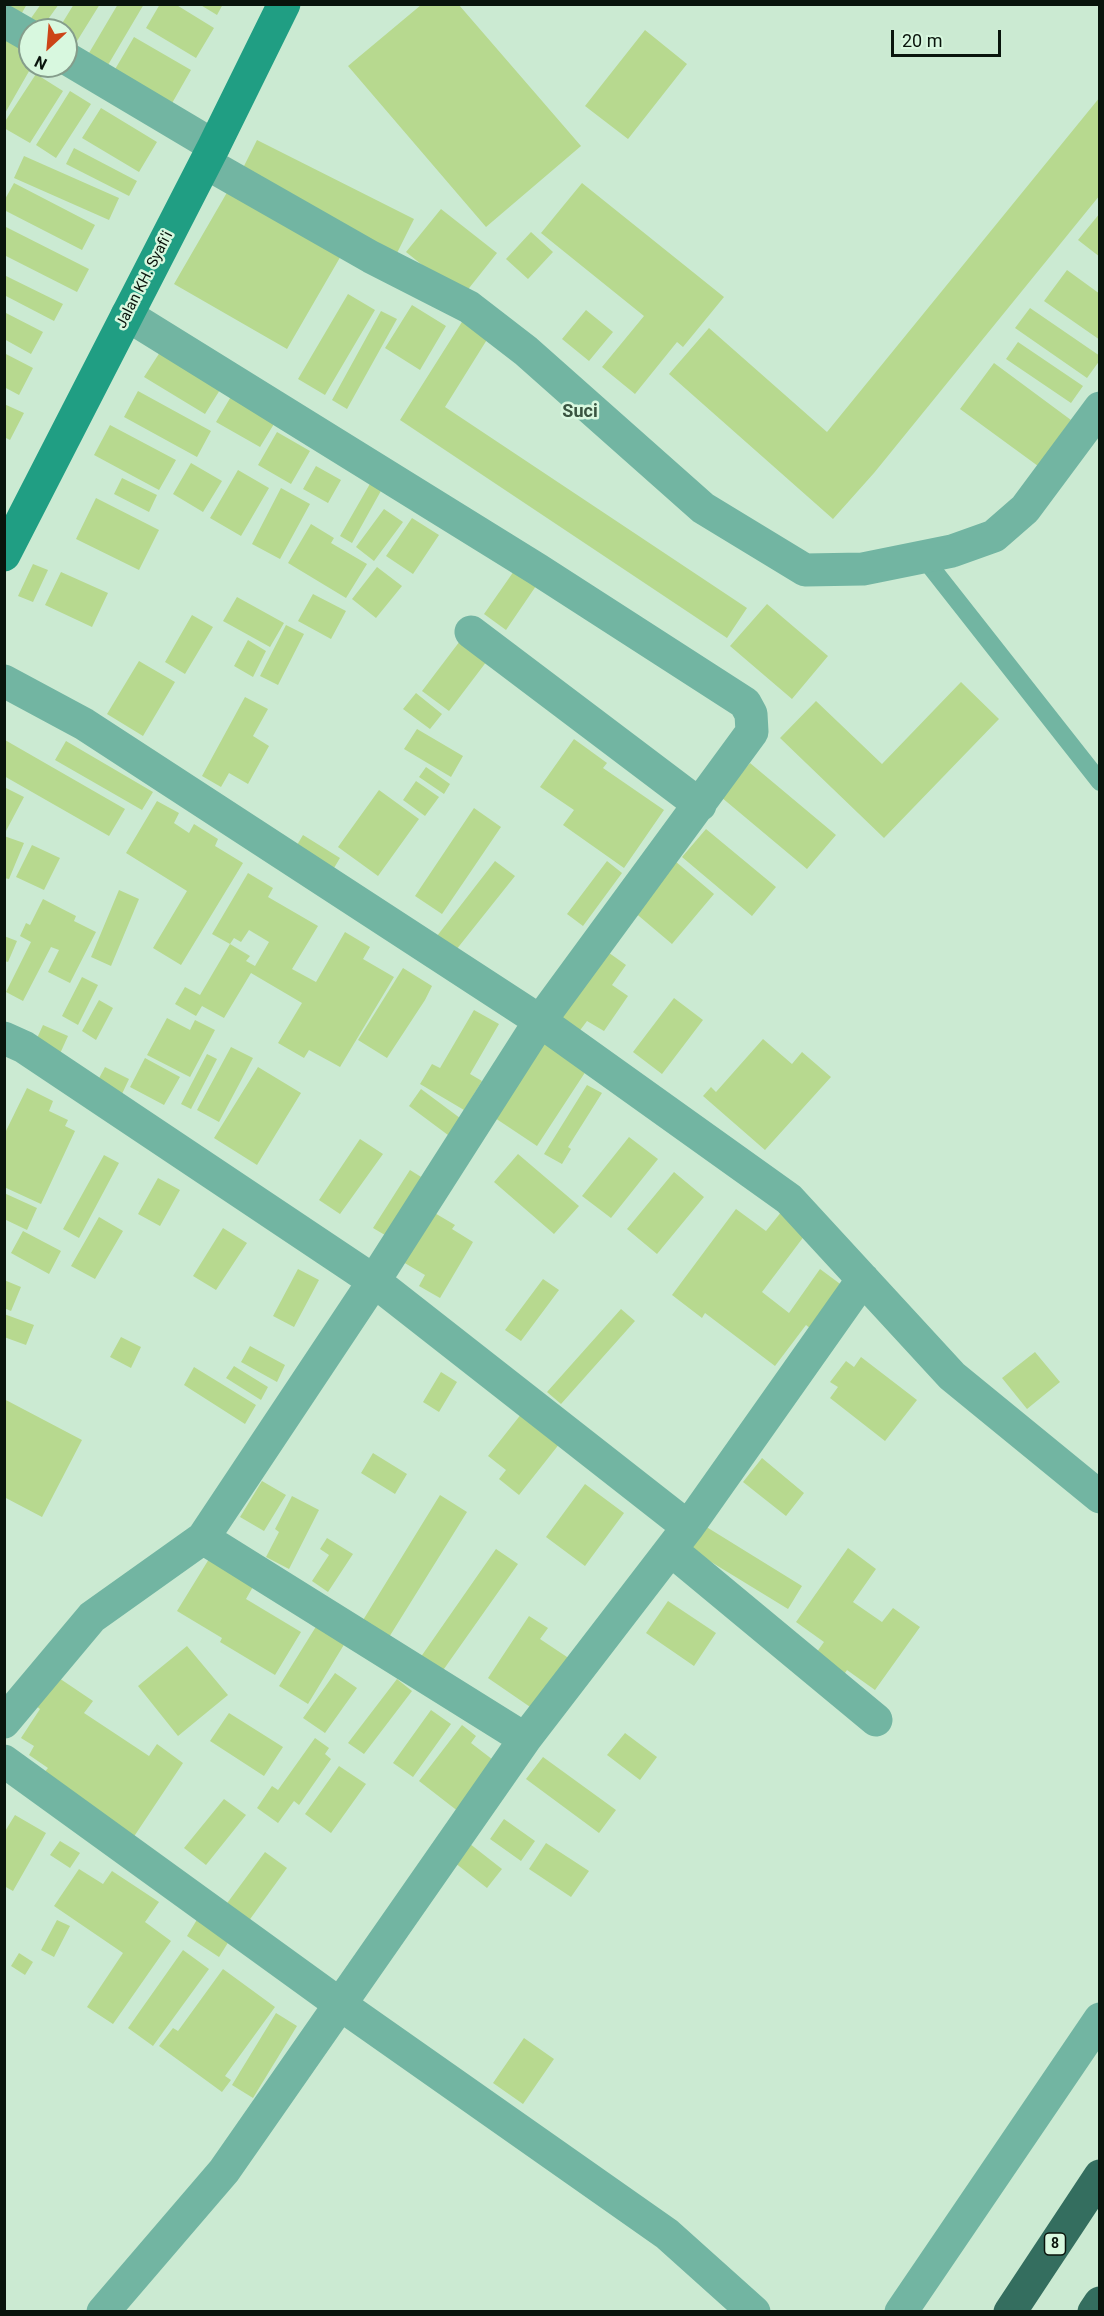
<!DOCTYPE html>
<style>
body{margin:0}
#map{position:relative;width:1104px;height:2316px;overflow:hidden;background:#cbead2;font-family:Roboto,sans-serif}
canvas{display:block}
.frame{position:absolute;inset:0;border:6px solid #09140c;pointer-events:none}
.north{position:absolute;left:18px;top:18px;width:60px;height:60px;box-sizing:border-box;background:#d8f8df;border:2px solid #859d8b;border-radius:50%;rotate:206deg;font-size:16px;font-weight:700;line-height:24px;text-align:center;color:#09140c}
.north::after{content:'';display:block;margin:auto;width:21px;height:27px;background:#cc4417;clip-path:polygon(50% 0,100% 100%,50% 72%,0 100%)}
.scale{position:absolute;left:891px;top:30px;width:110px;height:27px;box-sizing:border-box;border:3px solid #09140c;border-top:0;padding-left:8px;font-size:18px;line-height:21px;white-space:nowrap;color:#09140c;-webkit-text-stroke:4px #d8f8df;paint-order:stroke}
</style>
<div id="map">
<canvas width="1104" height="2316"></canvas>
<div class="frame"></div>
<div class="north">N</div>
<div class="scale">20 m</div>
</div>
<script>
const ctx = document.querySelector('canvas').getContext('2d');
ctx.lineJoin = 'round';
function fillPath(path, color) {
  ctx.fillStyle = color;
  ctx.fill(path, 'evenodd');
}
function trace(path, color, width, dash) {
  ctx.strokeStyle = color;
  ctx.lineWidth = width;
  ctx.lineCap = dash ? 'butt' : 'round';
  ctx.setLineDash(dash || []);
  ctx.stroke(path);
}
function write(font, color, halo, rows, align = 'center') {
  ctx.font = font + ' Roboto,sans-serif';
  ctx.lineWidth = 5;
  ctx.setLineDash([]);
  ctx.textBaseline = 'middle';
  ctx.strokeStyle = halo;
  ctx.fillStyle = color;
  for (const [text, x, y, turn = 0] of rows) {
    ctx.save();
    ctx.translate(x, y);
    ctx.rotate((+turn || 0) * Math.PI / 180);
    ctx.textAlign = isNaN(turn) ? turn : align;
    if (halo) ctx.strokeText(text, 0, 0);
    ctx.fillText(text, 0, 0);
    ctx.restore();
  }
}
fillPath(new Path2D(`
 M4,4H27L19,18L4,8Z
 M41,4H59L41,29L29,21Z
 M74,4H100L69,54L66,52V30H58Z
 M118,4H144L108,65L89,53Z
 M160,4H175L214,28L196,58L146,28Z
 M199,4H223L217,15Z
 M421,5H459L581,146L486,227L348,66Z
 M645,30L687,64L628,139L585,106Z
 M134,37L191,70L171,105L114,71Z
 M6,40L30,53V66H32L4,115V44Z
 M36,74L63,91L30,143L4,128V123Z
 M70,91L91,104L56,158L36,145Z
 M1100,97V195L874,473L833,519L669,374L709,328L827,432Z
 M101,108L157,142L139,172L82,138Z
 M257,140L414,219L397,253L240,174Z
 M74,148L137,181L129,196L66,164Z
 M24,156L119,198L109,220L14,178Z
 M14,183L95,225L82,250L4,210V201Z
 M582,183L724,297L683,347L677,342L635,394L602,367L644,316L541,233Z
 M229,189L342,254L287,349L174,284Z
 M441,209L497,253L462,297L406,252Z
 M1100,213V257L1078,240Z
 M4,226L89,269L77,292L4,255Z
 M531,232L553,252L528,279L506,259Z
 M1067,270L1100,294V340L1044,301Z
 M4,275L63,304L54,321L4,295Z
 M348,294L375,310L325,395L298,379Z
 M412,305L446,326L420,370L385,348Z
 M1030,308L1100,356V360L1087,378L1015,328Z
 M586,310L613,332L589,361L562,339Z
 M381,311L397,319L347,409L332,400Z
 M4,312L43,332L31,354L4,339Z
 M467,314L493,330L445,407L747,608L727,638L400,420Z
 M1018,342L1083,386L1071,403L1006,359Z
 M162,349L223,385L205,414L144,377Z
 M4,353L33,368L19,395L4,387Z
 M994,363L1071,420L1038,466L960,409Z
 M236,388L280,414L260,447L216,422Z
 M138,391L211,431L197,457L124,417Z
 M4,404L24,413L10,440L4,437Z
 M110,425L176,460L159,490L94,455Z
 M277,432L310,451L291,484L258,465Z
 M191,463L222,481L203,512L173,494Z
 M316,466L341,480L328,503L303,489Z
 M238,470L269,488L241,536L210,518Z
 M122,478L157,495L149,512L114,494Z
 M371,482L382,489L352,543L340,536Z
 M281,488L310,504L280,559L252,544Z
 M96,498L159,530L139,570L76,539Z
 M384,509L403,522L374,561L356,547Z
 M412,518L439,535L413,574L386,556Z
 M311,524L334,538L331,543L367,564L346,598L288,563Z
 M33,564L48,570L33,602L18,596Z
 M377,567L402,586L376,618L352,599Z
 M514,571L536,586L506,630L484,614Z
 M61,572L108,593L92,627L45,605Z
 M313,594L346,611L331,639L298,621Z
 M237,597L284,623L270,647L223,621Z
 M767,604L828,656L792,699L730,646Z
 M192,615L213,627L185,674L165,662Z
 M286,625L304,634L278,685L260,676Z
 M463,637L490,657L449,711L422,691Z
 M248,640L266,651L253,677L234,666Z
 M139,661L175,682L143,736L107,714Z
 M961,682L999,719L884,838L780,738L816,701L882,764Z
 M416,693L442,714L430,729L403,709Z
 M245,697L268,709L253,736L269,746L248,784L229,773L221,787L202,776Z
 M417,729L463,756L451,777L404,749Z
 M574,739L607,763L603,768L664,810L624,868L563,825L574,810L540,787Z
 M5,740L125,809L109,836L4,776Z
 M66,741L153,792L142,810L55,760Z
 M750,763L836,835L807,869L721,797Z
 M426,767L450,784L444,794L419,777Z
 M416,781L439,797L425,816L403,800Z
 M4,787L24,797L6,831L4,830Z
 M379,790L419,819L378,876L338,847Z
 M157,801L179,813L174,823L189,833L194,824L218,839L215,846L243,863L181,965L153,948L187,891L126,853Z
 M474,808L501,827L442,914L415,896Z
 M706,829L776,887L752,916L682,857Z
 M303,835L340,858L331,873L294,850Z
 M4,836L24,843L9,879L4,878Z
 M32,845L60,858L44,890L16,877Z
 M495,861L515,876L456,950L437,936Z
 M607,861L622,873L583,926L567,914Z
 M675,861L714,894L672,944L633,911Z
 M248,873L273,888L268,897L318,926L292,969L316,982L345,932L370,947L363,959L394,977L340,1067L309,1050L304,1058L278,1043L302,1003L251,973L224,1018L202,1006L196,1016L175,1004L185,987L200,995L230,944L250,956L246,961L255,966L269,942L249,930L241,942L234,938L230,944L212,934Z
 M119,890L139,899L111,966L91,957Z
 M43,899L76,916L74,921L96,932L70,983L48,972L59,950L51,947L23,1001L6,992L31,942L20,936L26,923L30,925Z
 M4,936L17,941L8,962L4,961Z
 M605,950L626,965L612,985L628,996L604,1031L587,1021L578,1033L558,1019Z
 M403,968L432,986L425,1000L387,1058L358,1040Z
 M82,977L98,985L78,1025L62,1016Z
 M674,998L703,1020L662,1074L633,1052Z
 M99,1000L113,1008L96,1040L82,1031Z
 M474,1010L499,1024L470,1074L482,1081L464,1110L420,1084L432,1064L440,1068Z
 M167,1018L190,1030L195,1020L215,1030L190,1077L147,1055Z
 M43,1025L68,1036L58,1058L33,1047Z
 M763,1039L792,1064L802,1052L831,1077L765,1150L703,1096L711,1087L716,1092Z
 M540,1041L586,1071L537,1146L492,1116Z
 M231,1047L253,1058L219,1122L197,1110Z
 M207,1054L217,1059L191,1109L181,1104Z
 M145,1058L180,1077L164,1105L130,1087Z
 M105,1067L129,1079L121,1096L96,1084Z
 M258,1067L301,1093L257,1165L214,1138Z
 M587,1085L602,1093L568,1147L571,1149L562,1164L544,1154Z
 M27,1088L53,1101L49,1111L68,1120L65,1126L75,1131L41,1204L4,1187V1135Z
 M421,1089L464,1121L452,1138L409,1106Z
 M629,1137L658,1159L611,1218L582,1196Z
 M360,1139L383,1154L340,1214L319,1200Z
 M518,1154L579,1206L554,1234L494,1182Z
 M104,1155L119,1163L79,1238L63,1229Z
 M410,1170L426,1180L390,1238L373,1228Z
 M674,1172L704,1197L657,1254L627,1229Z
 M158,1178L180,1190L160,1226L138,1214Z
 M4,1193L37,1208L27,1230L4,1219Z
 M736,1209L766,1231L782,1211L808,1231L762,1292L789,1313L820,1269L847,1289L817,1334L806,1325L775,1366L705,1313L702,1318L672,1295Z
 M433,1212L455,1225L452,1229L473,1242L440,1298L419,1286L425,1275L403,1262Z
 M99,1217L123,1231L95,1279L71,1266Z
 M223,1228L247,1243L216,1290L193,1276Z
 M23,1231L61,1251L49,1274L11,1253Z
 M298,1269L319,1280L294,1327L273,1316Z
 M543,1279L559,1290L521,1341L505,1330Z
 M4,1280L21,1287L11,1311L4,1308Z
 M621,1309L635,1321L561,1404L547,1392Z
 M4,1314L34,1325L26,1345L4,1337Z
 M121,1337L141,1347L131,1368L110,1357Z
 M250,1346L285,1365L277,1382L241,1362Z
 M1035,1352L1060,1382L1027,1409L1002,1378Z
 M861,1357L917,1400L885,1441L830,1398L838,1387L830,1382L846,1361L854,1367Z
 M234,1366L268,1387L261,1400L226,1378Z
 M194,1367L256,1405L245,1424L184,1385Z
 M441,1372L457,1382L439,1412L423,1402Z
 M4,1399L82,1440L42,1517L4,1497Z
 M522,1413L560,1443L519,1495L499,1479L506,1470L488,1456Z
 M373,1453L407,1474L395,1494L361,1473Z
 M762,1458L804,1493L786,1516L743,1482Z
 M262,1481L286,1495L264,1531L240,1517Z
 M585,1484L624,1513L585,1566L546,1537Z
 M440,1495L467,1512L386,1642L360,1625Z
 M292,1496L319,1510L289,1569L266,1557L279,1532L275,1529Z
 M700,1523L802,1586L788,1609L685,1546Z
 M327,1538L353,1554L328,1592L312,1581L329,1555L320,1549Z
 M848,1548L876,1569L853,1602L882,1622L893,1608L920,1627L875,1690L847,1670L841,1679L812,1659L824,1642L796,1622Z
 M496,1549L518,1564L439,1676L418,1661Z
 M209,1559L254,1585L246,1599L301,1632L275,1675L220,1642L222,1638L177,1611Z
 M668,1601L716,1633L694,1666L646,1633Z
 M529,1616L548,1628L540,1639L570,1659L536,1711L488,1678Z
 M317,1625L345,1643L308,1704L279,1686Z
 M187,1646L228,1695L178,1736L138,1686Z
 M335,1673L357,1688L325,1733L303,1718Z
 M56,1676L93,1701L84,1713L149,1756L157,1744L183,1763L131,1841L43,1774L48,1768L29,1755L34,1746L21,1738L40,1709L36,1706Z
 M397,1679L412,1691L364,1754L348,1743Z
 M431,1710L451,1724L413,1777L393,1763Z
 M229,1713L283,1747L264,1776L210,1741Z
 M462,1725L476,1736L471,1743L497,1763L459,1812L419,1781Z
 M625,1733L657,1757L640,1780L607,1755Z
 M315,1738L329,1748L325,1754L331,1759L299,1805L294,1801L278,1823L257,1808L272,1786L278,1790Z
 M543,1757L616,1810L599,1833L526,1779Z
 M339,1766L366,1784L331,1833L305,1814Z
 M224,1799L246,1815L206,1865L184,1848Z
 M15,1815L46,1833L13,1891L4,1886V1833Z
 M504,1819L535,1841L521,1861L490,1839Z
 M465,1840L502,1869L487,1888L450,1859Z
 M60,1841L80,1853L70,1868L50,1855Z
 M546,1843L589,1871L571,1897L529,1869Z
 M265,1852L287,1868L248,1922L225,1906Z
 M79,1869L103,1884L112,1871L159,1902L145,1922L171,1941L113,2024L87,2007L123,1953L54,1906Z
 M198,1918L231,1938L219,1957L187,1936Z
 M57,1920L70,1926L54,1957L41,1950Z
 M183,1950L209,1969L153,2046L128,2028Z
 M19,1953L33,1962L25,1975L11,1966Z
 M223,1969L275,2007L225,2076L231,2080L222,2092L159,2046L173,2028L178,2031Z
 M276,2013L297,2026L253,2098L232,2085Z
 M524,2038L554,2059L523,2104L493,2083Z`), '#b7d98f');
trace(new Path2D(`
 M923,557L1100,782`), '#72b5a2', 18);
trace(new Path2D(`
 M4,21L30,36
 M66,58L214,146
 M206,163L371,257L469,307L526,351L703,508L805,570L863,569L952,551L994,536L1025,509L1100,408
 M471,632L700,805
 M4,681L84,724L540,1021L789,1199L952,1376L1100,1497
 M4,1038L24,1047L374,1281L688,1527
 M203,1538L525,1739
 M671,1550L876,1720
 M4,1722L92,1617L203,1538L374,1281L540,1021L752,732L751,714L745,703L537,569L127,315
 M4,1761L341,2005L667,2234L754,2312
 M103,2312L224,2171L525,1739L688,1527L863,1279
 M901,2312L1100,2019`), '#72b5a2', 33);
trace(new Path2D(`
 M4,555L214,146L284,4`), '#209e83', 33);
trace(new Path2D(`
 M1010,2312L1100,2176
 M1094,2312L1100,2303`), '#346e5f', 33);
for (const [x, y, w] of [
 [1055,2244,21]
]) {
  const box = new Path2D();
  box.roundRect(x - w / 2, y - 11, w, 22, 4.5);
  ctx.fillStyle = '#d8f8df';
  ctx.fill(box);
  trace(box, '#09140c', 1.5);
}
write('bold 14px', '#09140c', null, [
 ["8",1055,2244]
]);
write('15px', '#09140c', '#d8f8df', [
 ["Jalan KH. Syafi'i",145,280,-63]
]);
write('bold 18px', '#395440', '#d8f8df', [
 ["Suci",580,412]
]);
</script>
